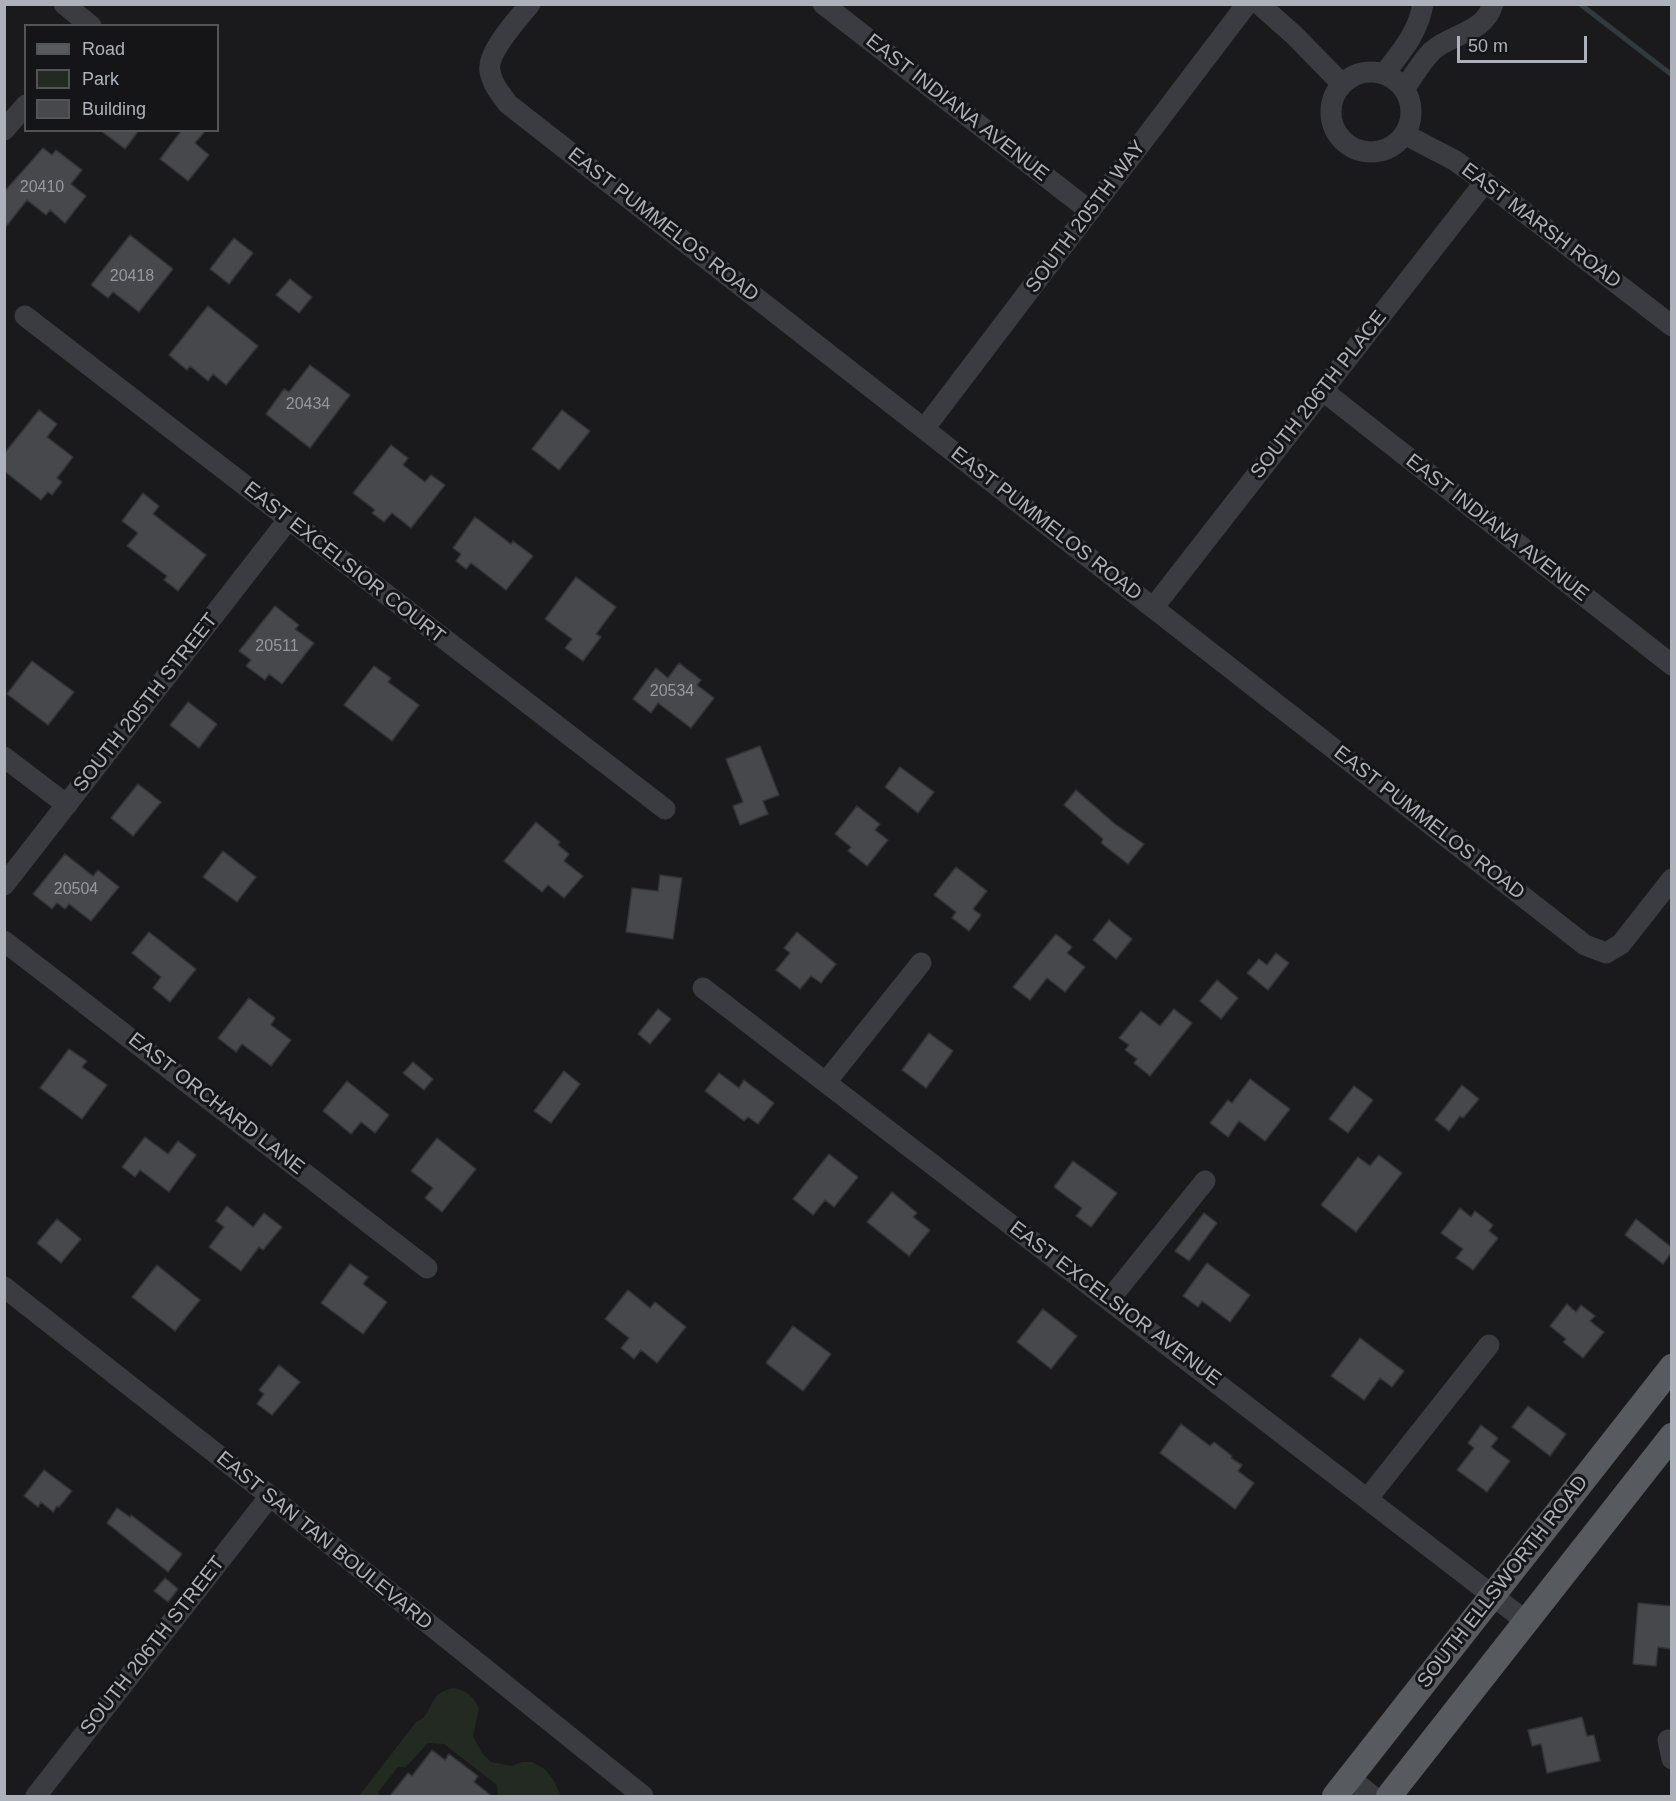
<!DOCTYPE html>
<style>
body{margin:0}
#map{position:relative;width:1676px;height:1801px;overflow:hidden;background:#1a1a1c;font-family:Arial,sans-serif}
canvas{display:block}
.frame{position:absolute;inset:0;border:6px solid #adb2ba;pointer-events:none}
.legend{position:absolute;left:24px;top:24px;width:195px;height:108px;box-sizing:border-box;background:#151517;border:2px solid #525458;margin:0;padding:8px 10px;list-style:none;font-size:18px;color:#adb2ba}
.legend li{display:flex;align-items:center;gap:12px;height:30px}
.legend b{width:30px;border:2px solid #525458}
.scale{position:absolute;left:1457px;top:36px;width:130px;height:27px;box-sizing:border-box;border:3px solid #adb2ba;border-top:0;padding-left:8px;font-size:18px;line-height:21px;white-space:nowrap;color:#adb2ba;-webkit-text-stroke:4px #151517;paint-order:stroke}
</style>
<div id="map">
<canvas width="1676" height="1801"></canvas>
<div class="frame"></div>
<ul class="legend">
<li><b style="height:8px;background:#575a5f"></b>Road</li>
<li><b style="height:16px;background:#222a22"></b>Park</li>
<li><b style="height:16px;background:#47484c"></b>Building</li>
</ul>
<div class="scale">50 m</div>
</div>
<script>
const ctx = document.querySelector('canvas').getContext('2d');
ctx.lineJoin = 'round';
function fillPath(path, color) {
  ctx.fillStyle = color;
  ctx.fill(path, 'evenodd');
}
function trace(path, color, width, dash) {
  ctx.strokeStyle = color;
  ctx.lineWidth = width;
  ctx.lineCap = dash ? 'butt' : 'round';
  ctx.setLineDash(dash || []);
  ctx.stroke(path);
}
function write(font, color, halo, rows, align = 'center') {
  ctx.font = font + ' Arial,sans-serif';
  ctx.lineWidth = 6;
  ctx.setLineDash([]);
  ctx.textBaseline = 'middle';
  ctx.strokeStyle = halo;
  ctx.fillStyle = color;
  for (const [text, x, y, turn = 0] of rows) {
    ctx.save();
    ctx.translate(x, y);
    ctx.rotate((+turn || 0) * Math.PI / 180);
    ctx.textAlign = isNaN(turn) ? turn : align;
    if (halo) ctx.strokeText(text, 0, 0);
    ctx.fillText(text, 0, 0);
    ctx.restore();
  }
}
fillPath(new Path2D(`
 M454,1688C467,1691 473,1696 479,1708L473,1736L482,1753L491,1762L512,1766L522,1762H532L545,1769L554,1781L561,1796H498L497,1785L444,1744L428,1743L406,1767H398L378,1792L379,1796H359L416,1722C437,1713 424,1694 454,1688Z`), '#222a22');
trace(new Path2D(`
 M1580,4L1672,75`), '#303a3f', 5);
const building = new Path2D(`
 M100,130H139L125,149Z
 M182,130H206L195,143L209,155L188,181L160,159Z
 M43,148L52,155L56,150L82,170L71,184L86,196L65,223L50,210L46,215L27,200L4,229V192Z
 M130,235L173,269L139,312L113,292L108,298L91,285Z
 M234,238L253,253L229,284L210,269Z
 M290,279L312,297L299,313L276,295Z
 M208,306L258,346L226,385L213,374L208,381L190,366L187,370L169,355Z
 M310,365L350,395L310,448L266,414L284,389L289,392Z
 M39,410L57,424L47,437L73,457L57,478L62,482L52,495L48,492L41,500L4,471V454Z
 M562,410L590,431L559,470L532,449Z
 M391,445L408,458L403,465L425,482L431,475L445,485L411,528L392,513L384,522L372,513L375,510L353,493Z
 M143,493L159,506L153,514L206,555L178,591L164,580L167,576L127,546L138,533L122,521Z
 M475,517L511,544L513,541L533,556L506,590L471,563L466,569L456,561L461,554L453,548Z
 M576,577L616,607L596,634L601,637L583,661L565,648L572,639L545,619Z
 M275,606L299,625L295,629L314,643L282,684L269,674L265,680L246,666L251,660L239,651Z
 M32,661L74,692L48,725L7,694Z
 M679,663L701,680L697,685L714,698L691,728L658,703L651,713L633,699L656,668L668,678Z
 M374,666L391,678L388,682L419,705L392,741L344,705Z
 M188,702L217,724L199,748L170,725Z
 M760,746L779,795L763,801L768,814L740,825L733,806L743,802L726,759Z
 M900,767L934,792L918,813L885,787Z
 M138,784L161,802L133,836L111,818Z
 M1076,790L1115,824L1144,844L1128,864L1101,843L1103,839L1064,805Z
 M857,806L880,824L875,830L888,840L867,866L848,851L851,847L835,834Z
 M536,822L560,842L558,845L569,854L564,861L583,876L564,898L548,885L542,892L504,861Z
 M223,851L256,877L237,902L203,877Z
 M65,854L93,876L98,870L119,887L91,921L69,904L65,909L57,903L52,909L33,894Z
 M956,867L987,891L973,909L981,915L969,931L952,918L956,912L934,895Z
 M660,875L682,878L673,939L626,932L632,888L658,891Z
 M1109,920L1132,939L1116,959L1093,940Z
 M149,932L196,969L170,1002L153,988L161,977L132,953Z
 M797,932L836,964L821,983L811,976L800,989L776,970L790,953L784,948Z
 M1056,934L1072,947L1067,953L1085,967L1065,992L1047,978L1030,1000L1013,987Z
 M1276,953L1289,963L1268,990L1247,973L1259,959L1267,965Z
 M1217,980L1238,998L1221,1019L1200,1001Z
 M249,998L275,1018L271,1025L291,1040L271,1066L242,1044L236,1052L218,1038Z
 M658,1009L671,1019L650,1044L638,1034Z
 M1174,1009L1192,1023L1150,1076L1134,1063L1137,1059L1125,1050L1129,1045L1119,1038L1141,1011L1160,1026Z
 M929,1033L953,1051L926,1088L902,1070Z
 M69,1049L87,1061L82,1067L107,1085L82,1119L40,1088Z
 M413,1062L433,1079L424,1090L403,1073Z
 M564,1071L580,1084L551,1123L534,1111Z
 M719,1073L739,1088L744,1080L774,1103L758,1124L748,1117L744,1121L705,1091Z
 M1250,1079L1290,1109L1265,1141L1239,1121L1228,1137L1210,1123L1228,1100L1232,1103Z
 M347,1081L389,1115L375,1133L361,1122L351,1134L323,1111Z
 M1462,1085L1479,1099L1463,1118L1460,1116L1449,1131L1435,1120Z
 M1354,1086L1373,1100L1348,1133L1329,1119Z
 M145,1137L168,1154L178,1141L196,1155L169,1192L140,1170L135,1177L122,1167Z
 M437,1138L476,1169L442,1212L425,1198L433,1188L411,1171Z
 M829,1154L858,1177L834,1207L825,1200L813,1215L793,1199Z
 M1379,1155L1402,1173L1356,1232L1321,1205L1358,1157L1370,1166Z
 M1073,1161L1117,1193L1091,1227L1076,1216L1082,1208L1054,1187Z
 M892,1192L917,1213L913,1217L930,1230L909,1256L867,1222Z
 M227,1206L253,1227L264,1213L282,1227L263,1250L259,1247L241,1271L209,1247L224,1227L216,1221Z
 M1460,1208L1471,1217L1475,1211L1493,1225L1489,1231L1498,1238L1473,1270L1456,1258L1463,1249L1441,1233Z
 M1204,1213L1217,1223L1189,1261L1175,1251Z
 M57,1219L81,1239L61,1263L37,1243Z
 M1636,1219L1671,1247V1253L1663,1264L1625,1235Z
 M1207,1263L1250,1295L1230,1322L1202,1301L1198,1307L1183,1296Z
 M350,1264L368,1277L363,1284L387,1302L363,1334L321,1303Z
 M157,1265L200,1300L175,1331L132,1297Z
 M628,1290L650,1308L655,1302L686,1327L657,1363L641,1350L634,1359L621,1348L629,1338L605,1319Z
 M1567,1304L1576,1312L1581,1305L1595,1316L1590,1321L1604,1332L1583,1358L1563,1342L1566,1339L1550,1326Z
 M1043,1309L1077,1336L1051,1369L1017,1342Z
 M793,1326L831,1354L803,1391L766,1363Z
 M1360,1338L1404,1371L1392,1387L1380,1378L1364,1400L1331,1376Z
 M279,1365L300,1382L272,1415L257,1404L264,1394L259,1390Z
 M1528,1406L1566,1434L1550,1456L1512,1427Z
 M1181,1424L1210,1446L1214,1442L1232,1456L1231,1458L1242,1465L1238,1471L1254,1483L1235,1509L1160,1453Z
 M1481,1425L1498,1438L1491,1447L1510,1461L1487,1492L1457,1470L1474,1448L1468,1443Z
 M44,1470L72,1491L59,1507L57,1506L53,1512L41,1502L38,1507L24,1496Z
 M117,1508L130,1517L131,1515L182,1554L168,1572L107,1523Z
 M165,1578L178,1589L168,1602L154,1591Z
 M1638,1603L1671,1606V1649L1658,1647L1656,1666L1633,1664Z
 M1582,1717L1587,1736L1594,1735L1600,1761L1547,1773L1541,1744L1532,1746L1528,1730Z
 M432,1750L445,1760L449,1754L478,1776L474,1782L493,1797H389L408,1773L412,1776Z`);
fillPath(building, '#47484c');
trace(building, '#343438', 1.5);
trace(new Path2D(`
 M64,4L91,26
 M530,4C518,19 486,53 490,71C492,84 500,93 508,104L1585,945L1606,953L1621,944L1672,879
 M823,4L1090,211
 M1259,4L1294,35L1342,84
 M1331 112a40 40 0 1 1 80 0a40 40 0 1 1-80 0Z
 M1384,74C1401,52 1418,33 1423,4
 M1404,89C1413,77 1421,62 1432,51C1452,33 1484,34 1493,4
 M4,130L26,105
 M1404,134L1454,160L1485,182L1672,326
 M25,316L665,809
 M1322,390L1672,665
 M924,429L1247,4
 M1153,608L1485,182
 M4,757L67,805
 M4,885L288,520
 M4,941L427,1268
 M703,988L1527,1622
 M826,1082L921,963
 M4,1287L270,1496L643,1796
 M1109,1300L1205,1181
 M1368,1498L1489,1345
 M1668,1740L1672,1759
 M1350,1778L1372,1796
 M36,1796L270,1496`), '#3b3c41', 21);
trace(new Path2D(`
 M1335,1796L1672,1367
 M1389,1796L1672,1436`), '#575a5f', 26);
write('16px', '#94989e', null, [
 ["20410",42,188],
 ["20418",132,277],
 ["20434",308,405],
 ["20511",277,647],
 ["20534",672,692],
 ["20504",76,890]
]);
write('20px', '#adb2ba', '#151517', [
 ["EAST INDIANA AVENUE",957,108,38],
 ["SOUTH 205TH WAY",1086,217,-53],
 ["EAST PUMMELOS ROAD",663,225,38],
 ["EAST MARSH ROAD",1541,226,37],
 ["SOUTH 206TH PLACE",1319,395,-52],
 ["EAST PUMMELOS ROAD",1046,524,38],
 ["EAST INDIANA AVENUE",1497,528,38],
 ["EAST EXCELSIOR COURT",344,563,38],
 ["SOUTH 205TH STREET",146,703,-52],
 ["EAST PUMMELOS ROAD",1429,823,38],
 ["EAST ORCHARD LANE",216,1104,38],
 ["EAST EXCELSIOR AVENUE",1115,1304,37],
 ["EAST SAN TAN BOULEVARD",324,1541,39],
 ["SOUTH ELLSWORTH ROAD",1503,1582,-52],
 ["SOUTH 206TH STREET",153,1646,-52]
]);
</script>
